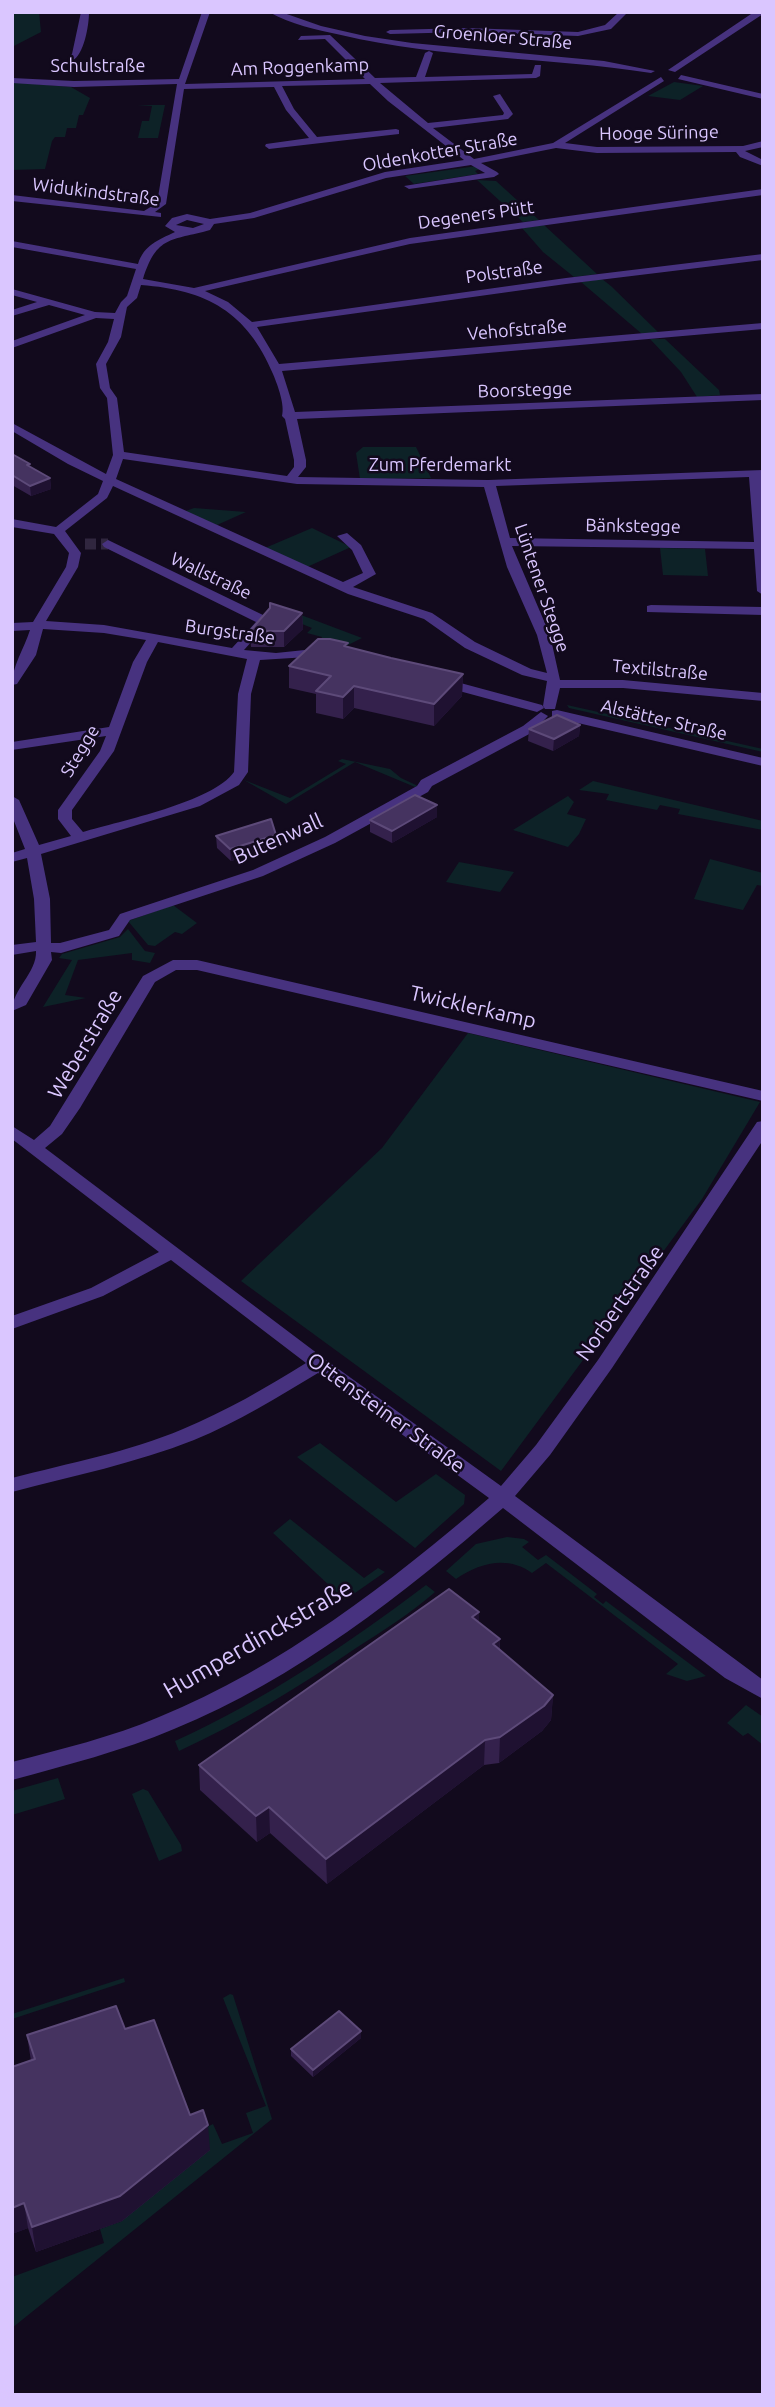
<!DOCTYPE html>
<meta charset="utf-8">
<style>
body{margin:0}
#map{position:relative;width:775px;height:2407px;overflow:hidden;background:#120a1d;font-family:Ubuntu,sans-serif}
canvas{display:block}
.frame{position:absolute;inset:0;border:14px solid #dac6ff;pointer-events:none}
</style>
<div id="map">
<canvas width="775" height="2407"></canvas>
<div class="frame"></div>
</div>
<script>
const ctx = document.querySelector('canvas').getContext('2d');
ctx.lineJoin = 'round';
function fillPath(path, color) {
  ctx.fillStyle = color;
  ctx.fill(path, 'evenodd');
}
function trace(path, color, width, dash) {
  ctx.strokeStyle = color;
  ctx.lineWidth = width;
  ctx.lineCap = dash ? 'butt' : 'round';
  ctx.setLineDash(dash || []);
  ctx.stroke(path);
}
function write(font, color, halo, rows, align = 'center') {
  ctx.font = font + ' Ubuntu,sans-serif';
  ctx.lineWidth = 5;
  ctx.setLineDash([]);
  ctx.textBaseline = 'middle';
  ctx.strokeStyle = halo;
  ctx.fillStyle = color;
  for (const [text, x, y, turn = 0] of rows) {
    ctx.save();
    ctx.translate(x, y);
    ctx.rotate((+turn || 0) * Math.PI / 180);
    ctx.textAlign = isNaN(turn) ? turn : align;
    if (halo) ctx.strokeText(text, 0, 0);
    ctx.fillText(text, 0, 0);
    ctx.restore();
  }
}
fillPath(new Path2D(`
 M12,12H39L41,32L12,47Z
 M12,82L71,87L90,98L83,115H79L76,128H67L65,137H55L52,141L45,169L12,170Z
 M674,82L703,86L680,100L648,96Z
 M137,105H165L158,138H138L142,121H149L152,106Z
 M477,166L480,169L475,171L478,174L414,184L405,176Z
 M477,180L496,181L539,220L523,222Z
 M544,225L597,274L574,277L543,252L522,228Z
 M602,279L611,286L658,332L642,334L581,282Z
 M650,339H665L719,390L720,395L697,397L681,372Z
 M363,447H416L431,478L360,479L356,453Z
 M194,508L246,512L217,525L183,512Z
 M312,528L351,547L307,567L265,548Z
 M660,548L705,549L708,576L663,575Z
 M301,615L362,638L346,646L321,639L322,637L307,633L312,628L292,620Z
 M567,705L763,749V752L569,708Z
 M342,759L390,769L401,778L418,786L415,787L355,762L286,804L244,780L290,798L346,764L338,761Z
 M593,781L763,821V830L678,814L680,809L660,805L657,810L606,800L609,794L579,790Z
 M568,796L574,802L567,814L586,819L579,834L568,847L513,830Z
 M710,859L763,873V886L757,885L743,910L694,899Z
 M459,862L514,872L500,892L446,882Z
 M173,905L197,923L182,934L175,932L155,946L148,945L128,921Z
 M128,929L145,951L155,953L150,963L132,960V953L78,960L65,995L86,998L43,1007L72,960L59,958L62,954L120,937Z
 M468,1033L760,1102L702,1199L501,1471L241,1281L382,1148Z
 M320,1443L396,1502L436,1474L465,1495L464,1504L415,1548L297,1457Z
 M290,1519L364,1578L378,1568L385,1572L345,1600L273,1533Z
 M507,1537L524,1539L529,1542L522,1547L538,1560L546,1555L597,1594L594,1597L603,1604L606,1601L706,1676L687,1681L666,1674L678,1664L546,1563L532,1573C507,1555 479,1563 456,1579L446,1571L476,1544Z
 M426,1585L435,1592C411,1613 383,1631 356,1648C299,1687 242,1722 179,1751L175,1741C265,1700 348,1644 426,1585Z
 M746,1705L763,1717V1745L748,1733L743,1736L727,1723Z
 M58,1778L65,1799L12,1815V1791Z
 M143,1789L148,1791L181,1845L182,1851L159,1861L132,1794Z
 M124,1978L125,1982L12,2019V2014Z
 M230,1994L233,1995L272,2119L12,2328V2277L104,2243L100,2229L122,2221L203,2129L213,2124L222,2144L253,2133L246,2113L266,2106L223,1998Z`), '#0d2227');
trace(new Path2D(`
 M85,544H108`), '#30263f', 11, [11, 5]);
fillPath(new Path2D(`
 M81,12H89C89,26 84,55 72,61L68,59L72,54Z
 M202,12H210L185,84L365,79L325,39L298,40L301,36L330,35L375,78L416,77L425,53L429,51L433,53L425,77L532,74L535,65H541L540,76L536,78L380,83L428,123L503,115L504,113L493,96L500,94L513,114L508,119L433,128L474,159L553,143L661,77L664,81L565,143L597,147L743,146L763,141V147L745,151L763,160V166L740,157L736,152L597,153L556,148L481,163L497,172L499,174L494,177L409,189L404,186L485,173L471,165L386,178L254,218L214,224L210,230C171,241 157,235 143,279L194,288L410,238L763,189V195L410,244L205,291L228,302L252,322L566,278L763,254V260L566,284L257,327L279,364L763,323V329L282,371L295,412L763,394V400L297,419L306,460V467L298,477L488,480L763,470V595L757,591L754,549L512,546L550,635L560,680H623L763,693V701L623,688H560L555,709H545L543,706L547,681L522,675L465,648L424,619L348,594L113,486L107,498L65,531L81,553L78,567L46,621L104,625L232,648L256,622L104,547L102,544L108,540L263,615L269,622L244,650L276,653L324,648L330,652L324,656L260,660L251,694L248,772L239,785L200,806L41,854L50,899L51,943H60L109,930L120,914L253,870L325,837L417,786L421,780L523,726L541,712L548,716L533,732L432,786L428,792L335,843L263,876L130,920L119,936L61,953L51,952L52,960L26,1005L12,1011C12,989 37,973 36,951L12,955V945L36,942L34,899L27,858L12,862V853L25,849L12,816V796L19,800L39,845L71,836L58,819V810L100,751L106,736L12,750V742L109,727L133,662L146,640L104,633L43,629L36,655L17,684L12,685C12,666 24,649 30,630L12,631V623L33,622L66,567L69,553L54,534L12,527V519L56,527L98,494L103,481L68,464L12,431V423L106,474L113,455L107,398L100,388L96,364L108,342L114,319L96,318L12,348V341L85,315L49,305L12,316V310L37,302L12,295V289L95,312L115,313L121,302L127,296L136,269L12,247V241L138,264C144,245 158,240 175,232L165,226L172,218L187,214L210,219L250,213L385,172L464,160L388,101L370,84L282,86L294,109L317,137L396,129L399,130V134L269,149L265,146L266,144L309,138L286,110L274,87L184,89L166,204L155,212L161,213V217L12,201V195L144,211L157,203L177,84L74,87L12,83V78L74,81L179,79ZM187,220L204,224L193,228L176,225ZM141,285C207,290 247,312 273,374C278,386 285,405 282,416L285,419L294,460V467L287,476L124,452L117,398L110,388L106,364L121,337L127,307L137,298ZM123,459L297,484L484,487L507,567L537,635L547,673L531,669L475,642L432,613L353,587L376,574L361,545L347,533L337,536L352,550L363,573L343,582L116,479ZM749,477L754,542L510,538L496,486ZM158,642L247,659L238,694L234,772C213,802 120,821 83,832L72,819V810L114,751L147,662Z
 M269,12H281L321,26L365,36L412,43L604,61L655,71L651,73C548,57 442,59 341,35C317,30 290,24 269,12Z
 M619,12H628L611,29L578,36L467,32L390,34L386,32L390,30L467,28L578,32L605,25Z
 M754,12L763,14L675,72L668,70Z
 M681,75L763,94V99L678,79Z
 M651,605L763,607V615L647,612V606Z
 M442,678L542,705L544,708L537,712L437,685L435,682Z
 M557,710L763,758V766L552,717V711Z
 M173,960H197L763,1091V1101L197,970H176L155,982L80,1108L62,1134L45,1148L326,1360L501,1486L536,1445L598,1360L757,1122L763,1121V1140L612,1368L550,1455L515,1496L763,1680V1699L725,1678L503,1508C404,1594 296,1679 174,1729C122,1751 67,1765 12,1780V1762C62,1749 112,1737 159,1717C281,1667 390,1583 489,1498L318,1373C278,1397 238,1422 194,1440C136,1463 73,1476 12,1492V1478C69,1463 129,1452 183,1429C226,1411 266,1388 306,1363L171,1260L103,1296L12,1329V1316L91,1288L159,1252L12,1139V1126L34,1140L50,1126L143,976Z`), '#47327f');
fillPath(new Path2D(`
 M12,454L30,467L50,478L51,489L31,496L12,485Z
 M302,613L303,629L284,647H251L250,631Z
 M348,647L391,658L463,674L462,696L434,726L354,708L343,719L316,713V694L289,688V666Z
 M580,725L579,736L553,751L528,741L529,729Z
 M437,817L392,843L370,832V820Z
 M276,835L277,847L231,861L217,848L216,836Z
 M479,1623L500,1639V1650L553,1695L551,1720L542,1731L499,1763L484,1765L327,1884L270,1833L257,1842L200,1790L199,1765Z
 M125,2029L190,2115L210,2150L122,2221L36,2252L28,2228L12,2234L31,2061L27,2035Z
 M361,2031V2038L313,2077L291,2056V2049Z`), '#34214c');
fillPath(new Path2D(`
 M50,478L51,489L31,496L30,486Z
 M302,613L303,629L284,647V631Z
 M463,674L462,696L434,726V704Z
 M354,686V708L343,719V697Z
 M580,725L579,736L553,751L554,739Z
 M437,805V817L392,843V831Z
 M276,835L277,847L231,861L230,849Z
 M479,1612V1637L472,1617Z
 M500,1639L499,1664L493,1644Z
 M553,1695L551,1720L542,1731L499,1763L500,1737Z
 M485,1740L484,1765L327,1884L326,1859Z
 M269,1807L270,1833L257,1842L256,1816Z
 M361,2031V2038L313,2077V2070Z
 M208,2125L210,2150L122,2221L36,2252L32,2227Z
 M24,2203L28,2228L12,2234V2208Z`), '#1f1131');
const building = new Path2D(`
 M12,454L30,464L27,465L50,478L30,486L12,475Z
 M270,603L302,613L284,631H250L270,608Z
 M318,639H330L348,643L344,646L391,658L463,674L434,704L354,686L343,697L316,691L331,676L289,666Z
 M557,715L580,725L554,739L529,729Z
 M415,795L437,805L392,831L370,820Z
 M271,819L276,835L230,849L216,836Z
 M449,1589L479,1612L472,1617L500,1639L493,1644L553,1695L544,1706L500,1737L485,1740L326,1859L269,1807L256,1816L199,1765Z
 M116,2006L125,2029L154,2020L190,2115L203,2110L208,2125L120,2196L32,2227L24,2203L12,2208V2067L35,2059L27,2035Z
 M339,2011L361,2031L313,2070L291,2049Z`);
fillPath(building, '#453360');
trace(building, '#5d4a79', 2);
write('18px', '#dac6ff', '#120a1d', [
 ["Groenloer Straße",503,37,5],
 ["Schulstraße",98,66],
 ["Am Roggenkamp",300,67,-2],
 ["Hooge Süringe",659,133,-1],
 ["Oldenkotter Straße",440,152,-10],
 ["Widukindstraße",96,192,7],
 ["Degeners Pütt",476,215,-8],
 ["Polstraße",504,272,-8],
 ["Vehofstraße",517,330,-5],
 ["Boorstegge",525,390,-2],
 ["Zum Pferdemarkt",440,465],
 ["Bänkstegge",633,526,1],
 ["Wallstraße",211,576,25],
 ["Lüntener Stegge",542,588,71],
 ["Burgstraße",230,632,8],
 ["Textilstraße",660,670,5],
 ["Alstätter Straße",664,720,13],
 ["Stegge",80,751,-59]
]);
write('21px', '#dac6ff', '#120a1d', [
 ["Butenwall",278,839,-24],
 ["Twicklerkamp",473,1007,13],
 ["Weberstraße",85,1044,-59],
 ["Norbertstraße",620,1303,-55],
 ["Ottensteiner Straße",386,1413,36]
]);
write('24px', '#dac6ff', '#120a1d', [
 ["Humperdinckstraße",258,1639,-30]
]);
</script>
